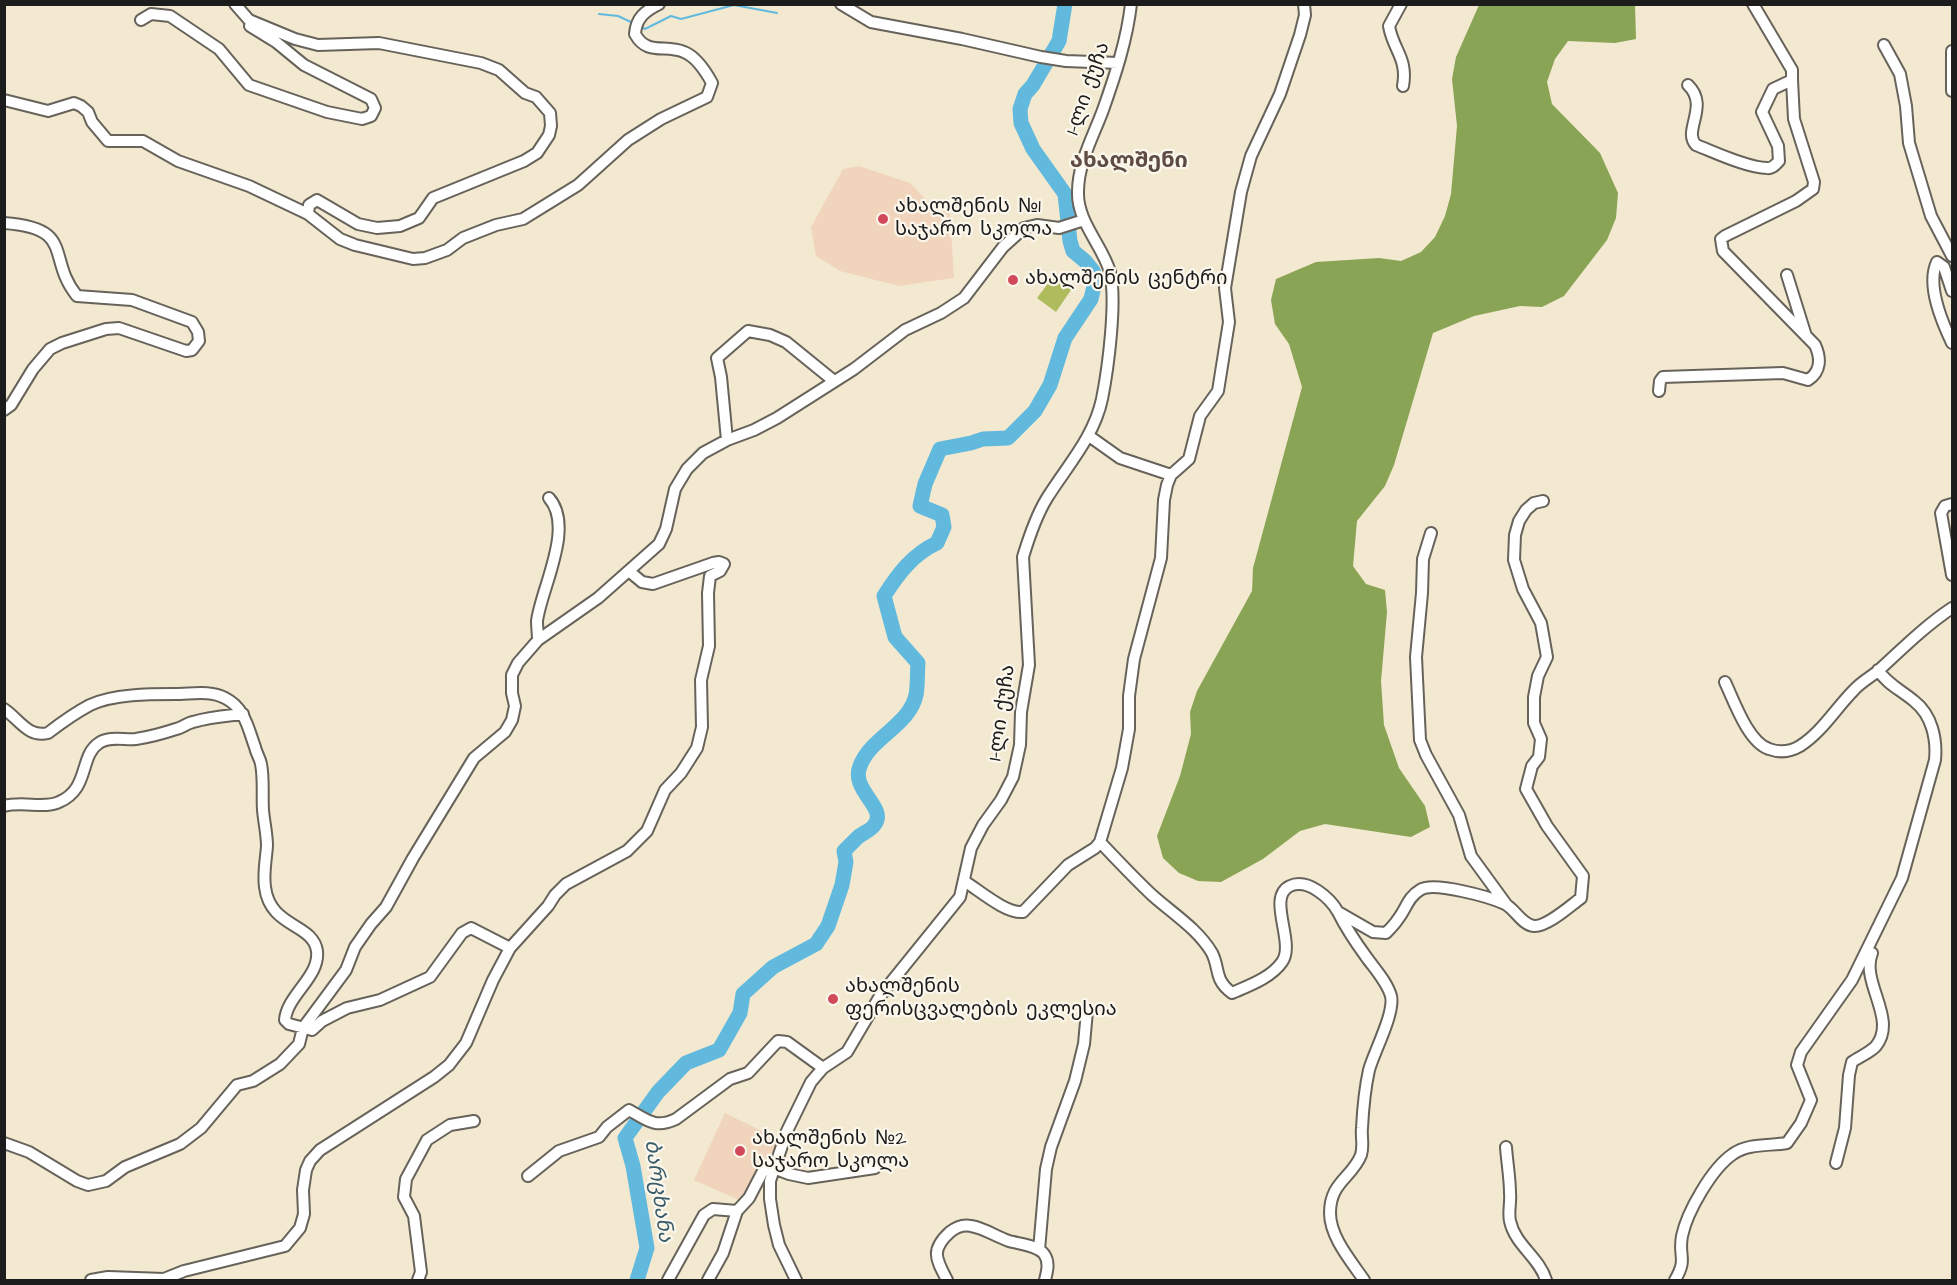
<!DOCTYPE html>
<meta charset="utf-8">
<style>
body{margin:0}
#map{position:relative;width:1957px;height:1285px;overflow:hidden;background:#f3e8d0;font-family:"Architects Daughter",sans-serif}
canvas{display:block}
.frame{position:absolute;inset:0;border:6px solid #1c1c1c;pointer-events:none}
</style>
<div id="map">
<canvas width="1957" height="1285"></canvas>
<div class="frame"></div>
</div>
<script>
const ctx = document.querySelector('canvas').getContext('2d');
ctx.lineJoin = 'round';
function fillPath(path, color) {
  ctx.fillStyle = color;
  ctx.fill(path, 'evenodd');
}
function trace(path, color, width, dash) {
  ctx.strokeStyle = color;
  ctx.lineWidth = width;
  ctx.lineCap = dash ? 'butt' : 'round';
  ctx.setLineDash(dash || []);
  ctx.stroke(path);
}
function write(font, color, halo, rows, align = 'center') {
  ctx.font = font + ' "Architects Daughter","Noto Sans Georgian",sans-serif';
  ctx.lineWidth = 4.5;
  ctx.setLineDash([]);
  ctx.textBaseline = 'middle';
  ctx.strokeStyle = halo;
  ctx.fillStyle = color;
  for (const [text, x, y, turn = 0] of rows) {
    ctx.save();
    ctx.translate(x, y);
    ctx.rotate((+turn || 0) * Math.PI / 180);
    ctx.textAlign = isNaN(turn) ? turn : align;
    if (halo) ctx.strokeText(text, 0, 0);
    ctx.fillText(text, 0, 0);
    ctx.restore();
  }
}
fillPath(new Path2D(`
 M859,166L910,183L934,208L950,211L954,278L899,286L840,271L816,256L811,227L843,169Z
 M725,1113L778,1139L768,1162L757,1170L741,1201L694,1180Z`), '#f0d5bc');
fillPath(new Path2D(`
 M1055,274L1073,287L1056,312L1037,298Z`), '#aebc5e');
fillPath(new Path2D(`
 M1479,5H1635L1636,39L1615,43L1568,41L1555,59L1547,82L1552,104L1600,153L1618,193L1616,218L1607,240L1564,296L1542,307L1520,306L1474,316L1433,333L1394,465L1385,486L1357,521L1353,566L1366,584L1385,590L1387,612L1381,681L1384,725L1399,768L1425,806L1430,827L1411,837L1325,824L1300,831L1263,859L1221,882L1198,881L1179,873L1163,858L1157,836L1180,776L1191,734L1190,712L1197,691L1252,591L1253,568L1302,387L1289,344L1275,324L1271,300L1276,279L1316,262L1379,258L1401,261L1421,252L1435,237L1445,216L1451,194L1457,126L1452,79L1456,57Z`), '#8aa455');
trace(new Path2D(`
 M599,14L618,16L633,23
 M641,27L645,29L671,16L681,19L734,5L777,13`), '#61bade', 2);
trace(new Path2D(`
 M637,1280L647,1248L633,1166L625,1138L658,1092L686,1063L719,1050L740,1013L743,994L773,967L816,944L828,926L842,885L846,862L844,851C848,847 853,842 857,838C862,833 872,830 875,824C887,807 850,790 860,766C871,737 909,726 916,695C918,685 917,673 918,663L895,637L884,596C898,574 913,554 937,543L944,527L942,515L920,506L925,484L940,449L971,443L983,439L1008,438L1035,411L1050,385L1065,338L1091,299L1096,278L1093,271L1085,261L1073,251L1070,241L1065,194L1033,149L1021,123L1020,109L1025,94L1033,85L1059,41L1065,4`), '#61bade', 15);
const minor = new Path2D(`
 M235,4L249,20L295,39L318,45L379,43L481,63L499,70L525,93L536,97L550,113L551,126L549,135L537,153L524,161L433,198L419,218L400,226L377,228L358,224L317,200L309,205L308,214L340,239L355,245L413,259L425,258L447,250L463,238L496,225L523,219L578,185L628,140L661,119L707,97L712,83C706,72 697,57 684,52C665,44 647,56 635,34C636,18 645,11 659,4
 M841,4L871,22L962,39L1041,57L1066,61L1118,63
 M1401,4L1389,26C1393,50 1408,58 1403,86
 M141,20L151,14L170,16L219,49L249,85L327,112L362,119L371,116L375,108L371,99L304,65L276,42L250,26
 M1884,45L1900,74L1906,106L1909,143L1931,216L1952,256
 M1952,51V91
 M1688,85C1710,106 1682,131 1696,145C1714,152 1748,168 1767,168C1772,169 1775,165 1779,161L1778,146L1762,112L1773,89L1792,80V70L1753,4
 M4,100L48,111L74,103L81,106L88,112L92,122L108,141H143L178,161L249,186L308,214
 M4,223C76,228 46,258 77,296L132,300L192,322L198,332L199,341L192,350L186,351L119,328L106,329L62,343L50,349L33,369L11,405L4,410
 M1787,275L1806,336
 M1952,291L1944,267L1937,262C1926,285 1942,322 1952,343
 M1659,391L1660,381L1663,377L1783,373L1808,380C1821,372 1821,358 1815,345L1723,251L1721,239L1725,236L1796,201L1813,189L1814,182L1794,119L1792,80
 M1089,436L1120,458L1171,475
 M727,440L721,377L717,358L748,331L770,335L786,342L834,381
 M1952,504L1945,506L1941,513L1952,575
 M1431,533L1423,559L1422,593L1416,657L1420,740L1426,755L1459,815L1471,856L1506,904
 M538,640C538,634 537,627 537,621C541,589 575,527 549,498
 M1725,682C1734,701 1748,742 1769,749C1780,753 1790,752 1800,746C1822,732 1836,708 1854,690C1861,682 1871,677 1879,670C1903,648 1925,626 1952,608
 M4,709C19,719 28,738 48,733C61,723 75,713 90,705C113,694 150,694 175,694C192,694 210,690 225,698C245,708 248,728 255,747C256,753 260,758 261,764C264,779 262,795 263,810C264,822 267,834 267,846C266,860 263,873 265,887C270,928 313,923 317,951C320,977 287,995 285,1020L289,1024L312,1030L322,1021L347,1008L380,1000L430,977L462,933L471,928L510,948L493,980L466,1043L449,1065L434,1077L320,1150L310,1161L306,1170L303,1190L304,1214L300,1228L285,1246L184,1271L164,1279L108,1277L91,1280
 M4,806C23,801 45,809 59,802C90,789 79,756 99,743C109,736 124,740 136,739C149,737 164,733 176,729C182,728 187,723 193,722C210,717 226,716 243,714
 M1100,842C1117,860 1134,878 1152,895C1172,913 1198,929 1212,953C1220,969 1214,980 1232,993C1248,986 1271,978 1282,962C1296,943 1266,897 1290,886C1308,878 1330,898 1338,912C1346,928 1356,943 1367,958C1375,969 1387,982 1391,996C1395,1013 1374,1052 1369,1070C1365,1088 1363,1109 1362,1128C1361,1138 1364,1145 1361,1155C1352,1178 1330,1182 1330,1213C1330,1237 1351,1261 1364,1280
 M964,881C979,890 1006,914 1023,912L1068,865L1095,848L1100,842L1122,768L1129,729V696L1134,659L1161,558L1164,500L1167,485L1171,475L1189,459L1200,416L1218,391L1229,322L1225,288L1241,192L1251,156L1280,94L1300,35L1305,15L1304,4
 M1340,913L1373,932L1386,933C1390,929 1395,924 1398,919C1406,909 1408,897 1420,890C1433,881 1490,897 1505,904C1515,909 1522,925 1534,926C1547,927 1570,906 1581,898L1583,876L1547,826L1526,789L1532,766L1539,757L1541,739L1534,723V697L1538,676L1547,657L1541,623L1523,589L1514,560L1515,535L1519,521L1526,510L1534,503L1543,501
 M510,948L548,906L555,895L566,884L627,851L647,831L665,790L681,773L697,748L702,727L701,680L709,646L708,593L710,576L720,571L724,564L719,562L713,563L653,584L642,582L630,572
 M4,1143L29,1152L77,1181L88,1185L106,1181L125,1167L180,1144L201,1128L237,1085L253,1081L280,1064L299,1044L303,1028L346,970L355,947L371,924L386,907L413,858L474,758L505,732L512,720L515,706L512,693V675L518,663L538,640L598,598L659,544L666,529L675,489L687,469L703,453L727,440L754,430L777,418L854,369L905,330L941,313L964,298L1003,247L1024,228L1037,225L1059,228L1084,220
 M1506,1147C1507,1162 1510,1178 1510,1193C1511,1202 1508,1213 1510,1221C1515,1245 1539,1257 1546,1280
 M1836,1163L1845,1128L1849,1075L1852,1062C1859,1057 1871,1052 1876,1046C1898,1019 1860,982 1872,953
 M774,1168L789,1174L808,1178L875,1168
 M528,1176L559,1151L599,1137L607,1127L629,1110C647,1120 655,1129 676,1119L730,1079L748,1073L778,1041L787,1042L823,1068
 M1039,1250L1046,1169L1051,1147L1075,1081L1084,1044L1087,1011
 M418,1280L421,1272L414,1216L404,1197L406,1179L427,1140L450,1125L474,1121
 M668,1280L704,1215L713,1209L737,1211L749,1198L763,1171L776,1162
 M708,1280L723,1253L737,1211
 M796,1280L779,1245L774,1225L770,1199V1181L787,1131L811,1082L823,1068L847,1052L880,996L960,897L971,848L983,825L1001,800L1013,777L1020,745L1021,712L1029,665L1023,557C1029,537 1036,516 1047,498C1067,466 1094,437 1102,399C1108,369 1117,301 1110,272C1103,246 1077,222 1078,192C1078,163 1093,137 1103,110C1115,76 1127,40 1131,4
 M947,1280C936,1259 930,1250 950,1232C955,1228 963,1224 971,1226C984,1228 997,1237 1009,1241C1019,1244 1037,1245 1044,1254C1050,1262 1047,1272 1045,1280
 M1675,1280C1688,1258 1678,1257 1682,1236C1687,1212 1712,1168 1733,1154C1748,1143 1770,1146 1787,1143L1801,1123L1811,1100L1797,1065L1801,1052L1852,980L1902,878L1935,760C1937,739 1932,715 1914,701C1901,690 1887,684 1878,670`);
trace(minor, '#67635b', 14);
trace(minor, '#fff', 10);
for (const [x, y, r, color] of [
 [883,219,6,"#d1495b"],
 [1013,280,6,"#d1495b"],
 [833,999,6,"#d1495b"],
 [740,1151,6,"#d1495b"]
]) {
  const dot = new Path2D();
  dot.arc(x, y, r, 0, 2 * Math.PI);
  ctx.fillStyle = color;
  ctx.fill(dot);
  trace(dot, '#fbf7ec', 2);
}
write('20px', '#1c1c1c', '#fbf7ec', [
 ["1-ლი ქუჩა",1089,89,-71],
 ["1-ლი ქუჩა",1003,713,-82]
]);
write('20px', '#1c1c1c', '#fbf7ec', [
 ["ახალშენის №1",895,208],
 ["საჯარო სკოლა",895,231],
 ["ახალშენის ცენტრი",1025,280],
 ["ახალშენის",845,988],
 ["ფერისცვალების ეკლესია",845,1011],
 ["ახალშენის №2",752,1140],
 ["საჯარო სკოლა",752,1163]
], 'left');
write('italic 21px', '#385b6a', '#fbf7ec', [
 ["ბარცხანა",657,1191,82]
]);
write('bold 22px', '#5e4b44', '#fbf7ec', [
 ["ახალშენი",1129,162]
]);
</script>
